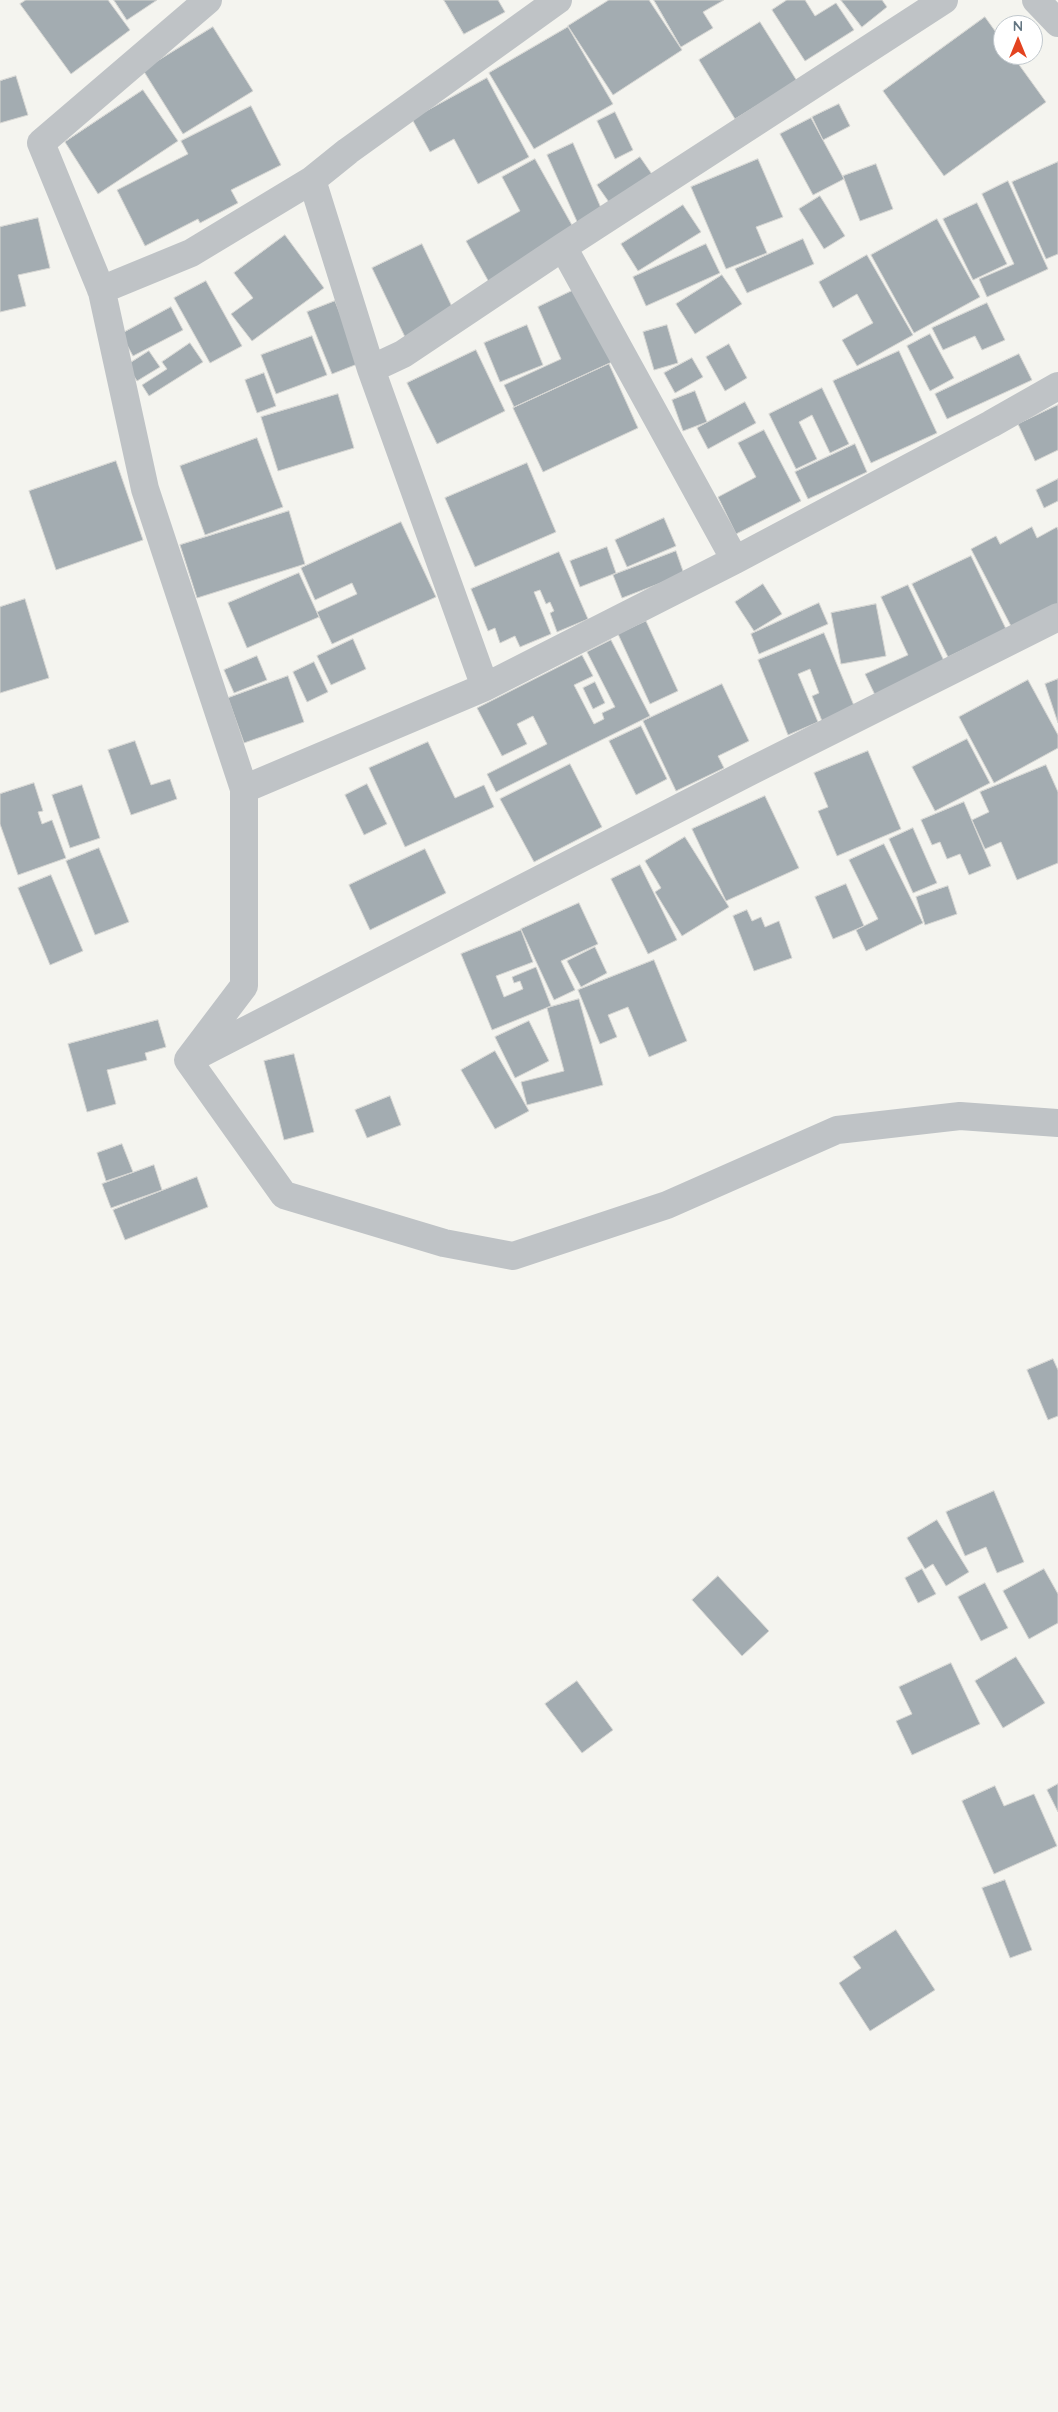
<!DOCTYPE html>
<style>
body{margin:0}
#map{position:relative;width:1058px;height:2412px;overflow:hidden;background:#f4f4ef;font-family:Quicksand,sans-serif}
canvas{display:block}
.north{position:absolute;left:993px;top:15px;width:50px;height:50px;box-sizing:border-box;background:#fff;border:1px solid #c1c8cd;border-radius:50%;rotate:0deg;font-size:14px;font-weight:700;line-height:20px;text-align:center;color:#637581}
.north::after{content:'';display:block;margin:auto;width:18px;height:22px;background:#e34320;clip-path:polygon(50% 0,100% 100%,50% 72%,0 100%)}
</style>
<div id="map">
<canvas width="1058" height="2412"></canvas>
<div class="north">N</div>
</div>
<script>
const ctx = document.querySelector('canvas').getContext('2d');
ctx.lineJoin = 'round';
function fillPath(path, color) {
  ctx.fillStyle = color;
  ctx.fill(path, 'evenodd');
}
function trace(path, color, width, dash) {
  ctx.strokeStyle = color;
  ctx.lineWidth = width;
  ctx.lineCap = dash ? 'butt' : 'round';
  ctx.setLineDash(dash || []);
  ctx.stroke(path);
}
const building = new Path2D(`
 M26,0H108L130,30L71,74L20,4Z
 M114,0H157L127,20Z
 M444,0H498L505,12L464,34Z
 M609,0H649L682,50L613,95L568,26Z
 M654,0H724L703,12L713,28L681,47Z
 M787,0H805L815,16L836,3L854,30L805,61L772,10Z
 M841,0H882L887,7L862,27Z
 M985,17L1003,42V55H1012L1046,102L944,176L883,91Z
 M760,22L797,81L735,119L699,60Z
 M213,27L253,91L183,134L143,70Z
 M568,27L613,104L534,149L489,73Z
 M16,76L28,115L0,123V81Z
 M487,78L529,157L478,184L454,139L430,152L412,119Z
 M143,90L178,141L98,194L65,142Z
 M839,104L850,126L823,140L812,117Z
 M251,106L281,165L231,190L238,203L200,223L198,219L145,246L117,190L188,154L181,141Z
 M615,112L633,150L615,159L597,121Z
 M811,118L844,179L813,195L780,134Z
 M573,143L604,215L579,226L547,155Z
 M640,157L656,180L613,208L597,185Z
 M535,159L578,236L490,284L466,241L520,211L502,177Z
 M758,159L783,217L756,227L767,253L726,269L691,187Z
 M1058,162V254L1046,259L1012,182Z
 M876,164L893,209L860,221L843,176Z
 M1008,181L1048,269L987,297L979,279L1014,264L982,194Z
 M820,196L845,236L824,249L799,209Z
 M977,203L1007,264L973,280L943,219Z
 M683,205L701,232L638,271L621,244Z
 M38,218L50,268L18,275L26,306L0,312V227Z
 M937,219L980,297L914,333L871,255Z
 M285,235L324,288L252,341L231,314L253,298L234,273Z
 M803,239L814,264L747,293L735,269Z
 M422,244L455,313L405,337L372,268Z
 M706,244L720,273L646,306L633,277Z
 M867,255L913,335L857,366L842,340L873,323L857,294L833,308L819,282Z
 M722,275L742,304L695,334L676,304Z
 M206,281L242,346L210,363L174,298Z
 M578,288L612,362L514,407L504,385L561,359L538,307Z
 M335,301L360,363L332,374L307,312Z
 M987,303L1005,340L982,350L975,336L943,350L932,328Z
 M171,307L183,330L133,356L121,334Z
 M527,325L543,365L500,382L484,343Z
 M667,325L678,363L654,370L643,332Z
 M930,334L954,378L930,391L907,346Z
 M312,336L327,375L276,394L261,355Z
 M190,343L203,362L149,396L142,385L167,369L162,362Z
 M729,344L747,378L725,391L706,357Z
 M476,350L505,411L437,444L407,383Z
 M149,351L160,367L137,381L127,365Z
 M899,351L937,433L871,463L833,381Z
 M1019,354L1032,380L947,419L935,394Z
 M692,358L703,377L675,393L664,373Z
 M609,364L638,428L543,472L513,408Z
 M264,373L276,406L257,413L245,380Z
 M822,388L849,444L830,453L812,415L799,422L817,459L796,469L769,414Z
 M695,391L707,422L683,431L672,400Z
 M338,394L354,448L278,471L261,417Z
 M745,402L756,423L708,449L697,428Z
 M1058,405V450L1035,461L1018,424Z
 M764,430L801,501L736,534L718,497L756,477L738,443Z
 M257,438L283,507L205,535L180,466Z
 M855,444L867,472L808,499L795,472Z
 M116,461L143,540L56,570L29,491Z
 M527,463L556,532L475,567L445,498Z
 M1058,479V501L1044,508L1036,490Z
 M289,511L305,564L197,598L180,545Z
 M664,518L676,546L627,567L615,540Z
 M401,522L436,597L332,644L317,612L357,594L352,583L315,600L301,568Z
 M1032,527L1037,538L1057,527L1058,530V605L1012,628L971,549L996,536L1000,544Z
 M607,547L616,573L580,587L570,561Z
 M676,551L684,574L622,598L613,575Z
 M559,552L588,619L557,632L550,613L554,611L550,602L546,604L540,590L534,592L551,634L520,647L515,636L500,643L495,628L488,631L471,589Z
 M971,556L1006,629L948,657L912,584Z
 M299,573L319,617L247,648L228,603Z
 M763,584L782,614L754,631L735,602Z
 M908,585L945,663L875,695L865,674L908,655L881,597Z
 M25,599L49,678L0,693V607Z
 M819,603L828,624L759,654L751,634Z
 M876,604L886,656L841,664L831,613Z
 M646,621L678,691L650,704L618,634Z
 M824,633L855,708L822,721L812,696L819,693L810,669L798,674L818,722L788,735L758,660Z
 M353,639L366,669L331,685L317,656Z
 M611,640L650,716L496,792L487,774L547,744L533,716L517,724L527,744L502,756L477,708L582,655L593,676L574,685L594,724L604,719L602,713L615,707L587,652Z
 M257,656L267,680L234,693L224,670Z
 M314,662L328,692L307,702L293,672Z
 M288,676L304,722L244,743L228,698Z
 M1058,679V723L1045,684Z
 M1028,680L1058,735V748L994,783L959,717Z
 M595,682L605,703L593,709L583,688Z
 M722,684L749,741L718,756L724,768L676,791L643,721Z
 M641,726L667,779L636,795L609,741Z
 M967,739L990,783L935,811L912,767Z
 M135,741L151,785L170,779L177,799L131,815L108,750Z
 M428,742L455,798L484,785L494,807L405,847L369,768Z
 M868,751L901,829L837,856L818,811L828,807L814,773Z
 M570,764L602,827L534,862L500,799Z
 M1046,765L1058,792V863L1017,880L1001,842L985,849L972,820L989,812L980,792Z
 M34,783L43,811L38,812L42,824L52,820L66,858L18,875L0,824V794Z
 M367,784L387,824L364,835L345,795Z
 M82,785L100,838L70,848L52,795Z
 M765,796L799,868L726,901L692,829Z
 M964,802L991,866L969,875L960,854L947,859L940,842L932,845L921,820Z
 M913,828L937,883L913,893L889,839Z
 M685,837L729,907L682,936L655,892L661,888L645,861Z
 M884,844L923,923L866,951L856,930L878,919L849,860Z
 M99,848L129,922L95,935L66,861Z
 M425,849L446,893L370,930L349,885Z
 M640,865L677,940L648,954L611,879Z
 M51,875L83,951L50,965L18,888Z
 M846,884L864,926L833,939L815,897Z
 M948,886L957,914L925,925L916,897Z
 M579,903L598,944L561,961L575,990L554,1000L521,929Z
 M747,910L752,921L761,917L765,927L779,921L792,958L754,971L733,916Z
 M521,930L533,962L496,976L504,997L523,989L520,981L514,983L512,977L536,967L551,1006L492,1030L461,954Z
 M595,947L607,973L581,987L567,961Z
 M654,960L687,1041L649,1057L628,1007L608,1015L617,1037L600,1044L578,990Z
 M579,999L603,1085L527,1105L521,1082L564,1071L547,1008Z
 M158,1020L166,1047L145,1053L147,1060L107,1070L116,1104L87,1112L68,1044Z
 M529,1021L549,1061L515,1078L495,1037Z
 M495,1051L529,1111L495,1129L461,1070Z
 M294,1054L314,1132L284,1140L264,1061Z
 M390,1096L401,1125L367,1138L355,1110Z
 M122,1144L133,1172L106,1181L97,1153Z
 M154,1165L162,1190L111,1208L102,1184Z
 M197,1177L208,1207L125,1240L113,1210Z
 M1053,1359L1058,1370V1416L1048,1420L1027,1370Z
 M994,1491L1024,1562L997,1573L986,1547L965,1556L946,1512Z
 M937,1520L969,1572L946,1586L933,1564L925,1569L907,1538Z
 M922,1569L936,1594L918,1603L905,1578Z
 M1044,1569L1058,1594V1623L1029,1639L1003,1591Z
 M718,1576L769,1631L742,1656L692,1600Z
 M985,1583L1008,1628L981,1641L958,1597Z
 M1016,1657L1045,1703L1003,1728L975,1681Z
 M951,1663L980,1724L912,1755L896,1721L912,1714L899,1687Z
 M577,1681L613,1730L582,1753L545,1704Z
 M1058,1784V1812L1047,1790Z
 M995,1786L1004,1806L1034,1794L1057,1846L994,1874L962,1801Z
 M1005,1880L1032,1950L1010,1958L982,1888Z
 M896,1930L935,1990L870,2031L839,1983L861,1968L853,1957Z`);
fillPath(building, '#a3acb1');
trace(building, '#d5d5d2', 1);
trace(new Path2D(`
 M208,0L41,143L102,292L145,489L244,789V986L188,1060L284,1195L444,1243L513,1256L667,1205L837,1130L960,1116L1058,1123
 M1036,0L1058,23
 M312,180L371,369L403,354L563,247L944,0
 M563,247L735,560
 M101,290L191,253L312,180L348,151L558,0
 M371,369L485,687
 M244,789L485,687L735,560L991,424L1058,386
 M194,1057L751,771L1058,617`), '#bfc3c6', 28);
</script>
